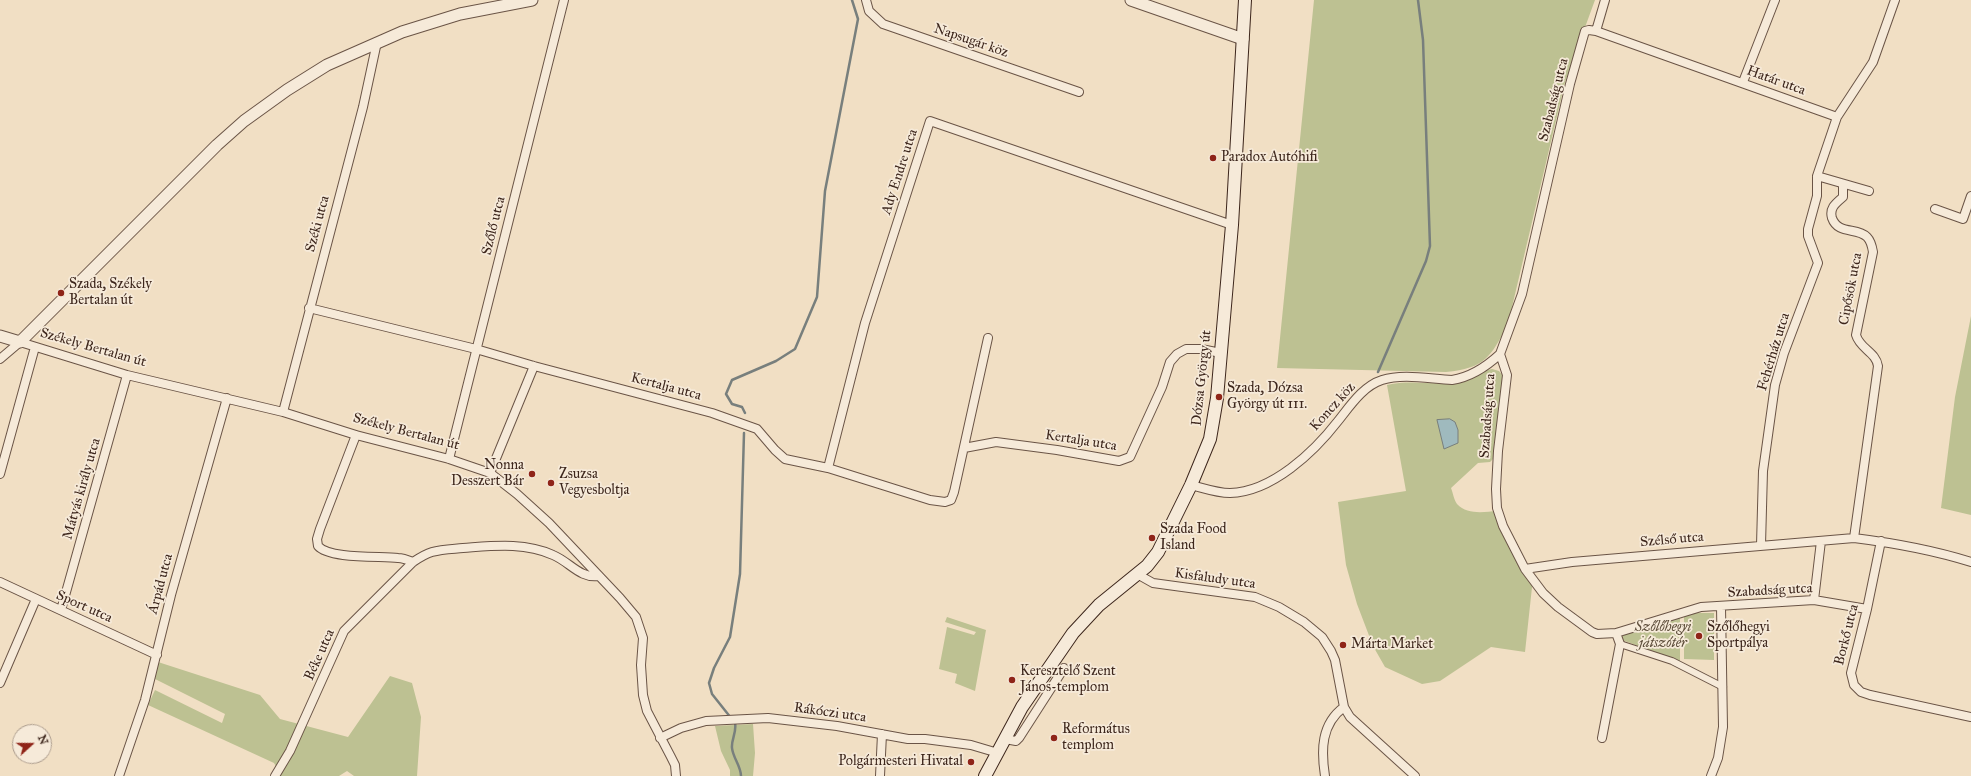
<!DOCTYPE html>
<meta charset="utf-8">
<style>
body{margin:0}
#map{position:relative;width:1971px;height:776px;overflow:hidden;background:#f1dfc4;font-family:"IM FELL Great Primer",serif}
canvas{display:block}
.north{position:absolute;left:12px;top:724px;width:40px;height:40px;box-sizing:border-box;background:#f6ead9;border:1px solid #ac9c8d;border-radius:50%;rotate:69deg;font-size:11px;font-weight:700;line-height:16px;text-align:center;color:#3d261c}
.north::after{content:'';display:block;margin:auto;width:14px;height:18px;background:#8f2418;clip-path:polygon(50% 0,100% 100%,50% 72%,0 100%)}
</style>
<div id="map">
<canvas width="1971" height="776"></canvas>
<div class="north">N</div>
</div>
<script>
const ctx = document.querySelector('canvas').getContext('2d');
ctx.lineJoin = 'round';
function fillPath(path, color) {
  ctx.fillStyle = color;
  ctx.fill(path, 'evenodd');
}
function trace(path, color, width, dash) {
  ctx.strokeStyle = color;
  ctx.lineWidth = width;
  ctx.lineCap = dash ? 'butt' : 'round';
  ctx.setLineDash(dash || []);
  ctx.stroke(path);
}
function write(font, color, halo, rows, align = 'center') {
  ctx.font = font + ' "IM FELL Great Primer",serif';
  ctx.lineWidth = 3.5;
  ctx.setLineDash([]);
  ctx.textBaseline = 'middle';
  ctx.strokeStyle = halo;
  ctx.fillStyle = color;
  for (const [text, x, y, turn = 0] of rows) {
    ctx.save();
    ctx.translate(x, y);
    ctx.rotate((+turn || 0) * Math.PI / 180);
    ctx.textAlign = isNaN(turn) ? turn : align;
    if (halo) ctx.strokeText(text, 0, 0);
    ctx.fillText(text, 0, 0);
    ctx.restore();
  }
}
fillPath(new Path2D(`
 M1314,0H1595L1565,82L1508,324C1490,358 1485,368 1446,372L1277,368Z
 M1971,316V515L1941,508L1955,397Z
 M1492,369L1499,371L1505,378L1493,459L1490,462L1478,463L1451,488C1453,493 1454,500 1457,504C1467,515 1484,512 1497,511C1504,541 1512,556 1533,578L1525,652L1491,647L1440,681L1422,684L1385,667L1373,646L1357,604L1346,565L1338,502L1406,491L1387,385C1412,379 1435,386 1460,382C1472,380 1480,371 1492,369Z
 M1680,613V661L1622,640L1621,633Z
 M1684,613H1714V660L1684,659Z
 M947,617L986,630L975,691L955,683L957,674L939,669L947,627L974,635L976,632L945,622Z
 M158,662L260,695L280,719L348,737L390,676L412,683L421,717L417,776H354L347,771L339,776H281L274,763L148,705L155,690L222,723L225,714L155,679Z
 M753,724L755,753L753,776H730V770L721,751L715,726Z`), '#bdc192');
const water = new Path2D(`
 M1450,419L1455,422L1458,430V443L1444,449L1437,420Z`);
fillPath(water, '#9fbabe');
trace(water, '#787f7d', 1);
trace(new Path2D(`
 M1378,372L1426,261L1430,246L1423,40L1418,0
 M745,413L742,407L732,404L726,394L732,380L776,361L795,349L817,297L825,191L858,19L852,0
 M741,776C741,766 733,758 732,748C731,740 737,732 735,723L712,694L709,683L714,668L730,637L740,574L744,433`), '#787f7d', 2.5);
const pedestrian = new Path2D(`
 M1620,644L1672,661L1723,687`);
const minor = new Path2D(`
 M866,0L869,11L883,24L1079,92
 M1596,31L1605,0
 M1743,82L1775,0
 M1837,117L1596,31L1589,30L1585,31L1570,84L1522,294L1500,354L1507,375L1498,451L1496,489L1497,508L1503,526L1525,569L1543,593L1558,607L1592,632L1597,634L1616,633L1701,607L1814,600L1867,609
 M1817,176L1869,191
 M1843,184V197C1836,203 1829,208 1832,218C1838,235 1857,227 1867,237C1871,241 1872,246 1873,252L1856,335C1860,349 1876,352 1878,366L1854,538
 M1935,209L1963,219L1971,196
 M309,308L476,349L534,366L712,413L757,429L775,450L785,459L828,468L930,500L945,502L951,500L954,492L988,338
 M0,359L20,342L127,375L283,412L356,435L449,459L490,473L517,494L549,523L620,598L636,617L643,638L641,665L643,695L647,711L671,757L675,765L676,776
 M283,412L363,107L377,42
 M356,435L320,529L317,539L318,546C329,559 380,556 398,558C403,558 408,560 413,562
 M964,448L996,442L1057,450L1119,461L1130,457L1162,387L1170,362L1177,354L1186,349H1201L1221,353
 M449,459L564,0
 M828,468L865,323L930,121L1232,225
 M490,473L534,366
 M0,474L35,347
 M1191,485C1203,488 1217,493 1230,493C1272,492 1314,452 1338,421C1350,406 1363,386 1382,380C1403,373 1430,379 1452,380C1471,377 1486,367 1500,354
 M1881,541L1867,609L1851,673L1854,685L1861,692L1870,695L1971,717
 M1761,545L1763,471L1775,385L1784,353L1818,263L1808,236V229L1817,196V176L1837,117L1873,62L1895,0
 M1525,569L1572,562L1854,538C1894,543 1933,550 1971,562
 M1137,574L1153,583L1255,597L1279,607L1304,622L1322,637L1331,651L1335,660L1344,707L1350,717L1415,776
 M0,582L157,655
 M1814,600L1821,541
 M61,610L127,375
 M0,683L36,599
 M660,738L681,728L706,721L768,718L837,726L908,739H925L971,745L998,753
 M1602,738L1620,644L1616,633
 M1005,739L1016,741L1019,738L1064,668
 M119,776L145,700L171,595L227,398
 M275,776L290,751L344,631L413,562C419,558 425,554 432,552C442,549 453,549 463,548C493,546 524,542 553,555C570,562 580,579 599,576
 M880,776L882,734
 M1325,776C1321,750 1321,724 1344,707
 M1711,776L1718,758L1723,727L1721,607`);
const tertiary = new Path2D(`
 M1131,0L1243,39
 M0,336L20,342L217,145L244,121L287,90L327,65L402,32L460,14L532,0`);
const secondary = new Path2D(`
 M985,776L1022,707L1073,633L1099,605L1147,566L1158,552L1191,485L1210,439L1217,398L1232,225L1245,0`);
trace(pedestrian, '#6a5446', 8);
trace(minor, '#6a5446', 10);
trace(tertiary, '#6a5446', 13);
trace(secondary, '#3d261c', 14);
trace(pedestrian, '#f6ead9', 6);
trace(minor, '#f6ead9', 8);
trace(tertiary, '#f6ead9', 11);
trace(secondary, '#f6ead9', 12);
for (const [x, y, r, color] of [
 [1213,158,4,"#8f2418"],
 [61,293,4,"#8f2418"],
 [1219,397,4,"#8f2418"],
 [532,474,4,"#8f2418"],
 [551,483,4,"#8f2418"],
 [1152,538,4,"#8f2418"],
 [1699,636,4,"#8f2418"],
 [1343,645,4,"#8f2418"],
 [1012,680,4,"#8f2418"],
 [1054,738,4,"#8f2418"],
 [971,762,4,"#8f2418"]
]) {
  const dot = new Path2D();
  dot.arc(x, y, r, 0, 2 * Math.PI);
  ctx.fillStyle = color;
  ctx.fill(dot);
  trace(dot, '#f6ead9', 1.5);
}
write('14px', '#3d261c', '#f6ead9', [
 ["Napsugár köz",971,41,19],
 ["Határ utca",1776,81,20],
 ["Szabadság utca",1554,100,-76],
 ["Ady Endre utca",900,172,-72],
 ["Széki utca",318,224,-75],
 ["Szőlő utca",494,226,-76],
 ["Cipősök utca",1851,289,-79],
 ["Székely Bertalan út",93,348,16],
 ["Fehérház utca",1774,352,-73],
 ["Dózsa György út",1202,378,-84],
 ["Kertalja utca",666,387,15],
 ["Koncz köz",1333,407,-48],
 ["Szabadság utca",1488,416,-86],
 ["Székely Bertalan út",406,432,15],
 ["Kertalja utca",1081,441,9],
 ["Mátyás király utca",82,489,-74],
 ["Szélső utca",1672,540,-5],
 ["Kisfaludy utca",1215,579,8],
 ["Árpád utca",161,584,-75],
 ["Szabadság utca",1770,591,-3],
 ["Sport utca",84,607,24],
 ["Borkő utca",1847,635,-76],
 ["Béke utca",320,655,-66],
 ["Rákóczi utca",830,713,8]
]);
write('14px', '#3d261c', '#f6ead9', [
 ["Paradox Autóhifi",1221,158],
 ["Szada, Székely",69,285],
 ["Bertalan út",69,301],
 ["Szada, Dózsa",1227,389],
 ["György út 111.",1227,405],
 ["Nonna",524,466,"right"],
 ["Desszert Bár",524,482,"right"],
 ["Zsuzsa",559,475],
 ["Vegyesboltja",559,491],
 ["Szada Food",1160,530],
 ["Island",1160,546],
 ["Szőlőhegyi",1707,628],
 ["Sportpálya",1707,644],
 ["Márta Market",1351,645],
 ["Keresztelő Szent",1020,672],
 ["János-templom",1020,688],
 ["Református",1062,730],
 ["templom",1062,746],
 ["Polgármesteri Hivatal",963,762,"right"]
], 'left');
write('italic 14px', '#5d4d3a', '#f6ead9', [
 ["Szőlőhegyi",1663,628],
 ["játszótér",1663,644]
]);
</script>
